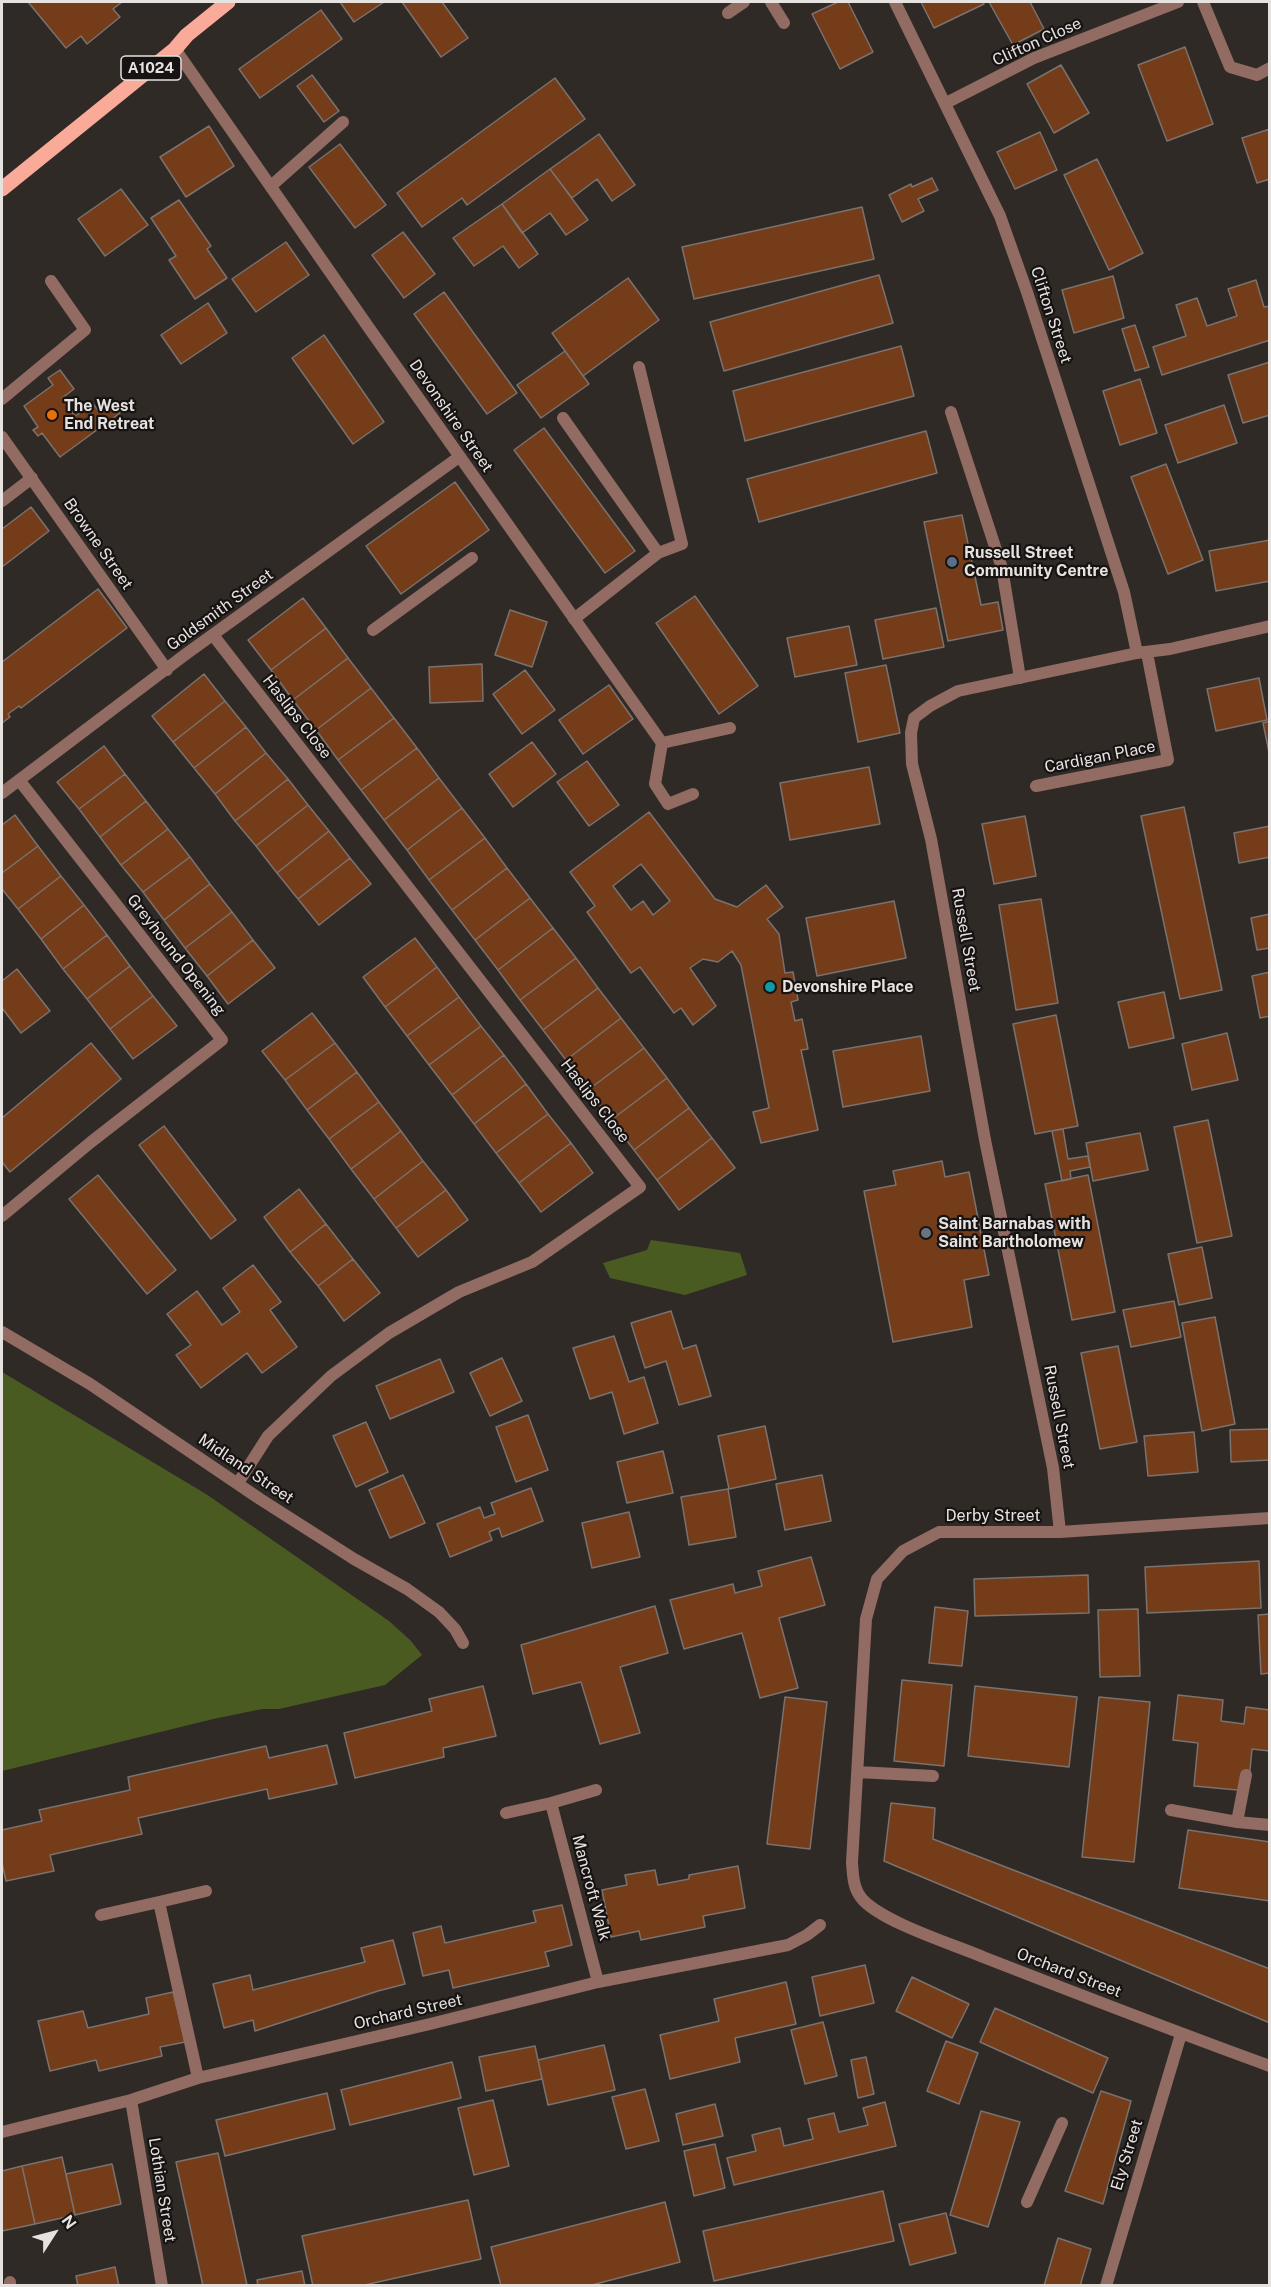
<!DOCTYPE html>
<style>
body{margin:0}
#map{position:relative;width:1271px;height:2287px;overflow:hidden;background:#302a27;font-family:"Public Sans",sans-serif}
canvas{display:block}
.frame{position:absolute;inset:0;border:3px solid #e6e2e0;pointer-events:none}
.north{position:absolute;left:24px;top:2203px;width:60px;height:60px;-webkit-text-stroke:4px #161312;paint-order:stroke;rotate:54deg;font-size:16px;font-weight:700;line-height:24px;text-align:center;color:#e6e2e0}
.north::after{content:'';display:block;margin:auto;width:21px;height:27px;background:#e6e2e0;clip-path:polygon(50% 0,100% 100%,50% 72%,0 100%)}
</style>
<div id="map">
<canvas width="1271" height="2287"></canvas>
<div class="frame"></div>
<div class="north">N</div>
</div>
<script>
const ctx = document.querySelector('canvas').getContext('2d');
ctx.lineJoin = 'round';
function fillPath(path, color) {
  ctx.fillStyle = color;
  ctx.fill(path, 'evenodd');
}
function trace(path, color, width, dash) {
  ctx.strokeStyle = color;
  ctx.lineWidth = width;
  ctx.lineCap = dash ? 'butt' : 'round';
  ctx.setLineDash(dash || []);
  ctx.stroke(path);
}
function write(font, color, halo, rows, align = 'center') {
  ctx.font = font + ' "Public Sans",sans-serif';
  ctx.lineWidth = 4.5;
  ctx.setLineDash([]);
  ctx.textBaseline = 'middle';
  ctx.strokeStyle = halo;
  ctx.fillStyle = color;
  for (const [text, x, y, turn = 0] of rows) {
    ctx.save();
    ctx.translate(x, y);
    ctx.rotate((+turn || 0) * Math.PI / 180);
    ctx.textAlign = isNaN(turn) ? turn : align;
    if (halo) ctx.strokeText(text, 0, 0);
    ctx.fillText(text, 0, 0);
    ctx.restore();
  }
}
fillPath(new Path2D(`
 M651,1240L740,1253L747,1275L685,1295L610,1278L603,1263L647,1250Z
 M2,1372L206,1494L389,1621L411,1641L422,1655L385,1685L279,1709H262L213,1719L2,1771Z`), '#4a5b22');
const building = new Path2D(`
 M28,2H122L113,9L120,17L87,44L81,36L66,48Z
 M340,2H384L354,22Z
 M402,2H442L468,38L441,57Z
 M838,2H848L873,52L840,69L812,14Z
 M921,2H983L984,4L934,28Z
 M989,2H1030L1044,29L1013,45Z
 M321,10L342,39L260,98L239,69Z
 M1185,47L1213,124L1167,141L1138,65Z
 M1061,65L1089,113L1054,133L1027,84Z
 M312,75L339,111L324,122L297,86Z
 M555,78L585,119L467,205L462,198L422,227L397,193Z
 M209,126L234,166L186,197L160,157Z
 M1270,129V179L1257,183L1242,138Z
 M1040,132L1057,170L1015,189L997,152Z
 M599,134L635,185L612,201L597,179L572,198L550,169Z
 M340,144L386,205L355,228L309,167Z
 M1097,159L1143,253L1109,270L1064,175Z
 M550,169L588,220L566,235L550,213L522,233L502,204Z
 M932,178L938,190L918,199L924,211L902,222L889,195L911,184L912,187Z
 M121,189L148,225L105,256L78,219Z
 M179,200L211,246L207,249L227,278L195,299L169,260L176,256L151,218Z
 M502,204L538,254L519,268L503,246L474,266L453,238Z
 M862,207L874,259L694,299L682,247Z
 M403,232L435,274L404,298L372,255Z
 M286,242L309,275L256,312L232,279Z
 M879,275L893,323L724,371L710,322Z
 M1113,276L1124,318L1074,333L1062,290Z
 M628,278L659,320L583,376L552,333Z
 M1256,280L1264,307L1270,306V340L1162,375L1153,347L1186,336L1176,305L1197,298L1207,326L1237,316L1228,289Z
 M444,292L517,393L487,414L414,314Z
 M208,303L227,333L181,364L161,335Z
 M1135,325L1149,367L1135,371L1122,329Z
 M324,335L384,422L353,444L292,358Z
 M901,346L914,396L745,441L733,391Z
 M565,351L589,384L541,418L517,385Z
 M1270,362V415L1243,423L1228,375Z
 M60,370L74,389L62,398L75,416L93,404L98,410L111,401L120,413L60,457L42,433L38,436L33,430L38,427L24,406L53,385L48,378Z
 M1140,379L1157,433L1120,445L1103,391Z
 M1224,405L1237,443L1178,463L1165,425Z
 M544,428L635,551L605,573L514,450Z
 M926,431L937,473L759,522L747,479Z
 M1166,464L1203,560L1168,574L1131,477Z
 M455,482L489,530L401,594L366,546Z
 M31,507L49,531L2,567V529Z
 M962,515L981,605L998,602L1003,630L948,641L924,522Z
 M1270,540V581L1216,591L1209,551Z
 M98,589L127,628L21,708L19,706L8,714L10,717L2,723V662Z
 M695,596L758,686L719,714L656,623Z
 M303,598L326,628L271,670L248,640Z
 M936,608L944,647L883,659L875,620Z
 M510,610L547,622L532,667L495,655Z
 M849,626L857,665L795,677L787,638Z
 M326,628L348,658L293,700L271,670Z
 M348,658L371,688L316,730L293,700Z
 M482,664L483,701L430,703L429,667Z
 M886,665L900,733L858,742L845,673Z
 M525,670L555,710L522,734L493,694Z
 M204,674L225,701L173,742L152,716Z
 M1259,678L1267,720L1216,731L1207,689Z
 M609,685L633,719L583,754L559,720Z
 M371,688L394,718L338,760L316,730Z
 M225,701L246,727L194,768L173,742Z
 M394,718L417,748L361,790L338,760Z
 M1270,721V757L1263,723Z
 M246,727L266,753L215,794L194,768Z
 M532,742L556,774L513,807L489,774Z
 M104,746L125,774L79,809L57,782Z
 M417,748L439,778L384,820L361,790Z
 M266,753L288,779L235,821L215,794Z
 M587,761L619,805L589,826L557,782Z
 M869,767L880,824L790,840L780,783Z
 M125,774L146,801L100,837L79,809Z
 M439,778L462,808L407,850L384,820Z
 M288,779L308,805L256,846L235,821Z
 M146,801L168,829L121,865L100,837Z
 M308,805L329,831L277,873L256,846Z
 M1184,807L1222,990L1180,999L1141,816Z
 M462,808L485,838L429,880L407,850Z
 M649,812L715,899L737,907L766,885L783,907L767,919L779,934L785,973L793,972L798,1000L791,1002L795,1021L802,1019L808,1049L801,1050L818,1130L761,1143L753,1112L769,1108L741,965L732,951L718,962L703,959L690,968L716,1006L693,1025L681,1008L674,1013L640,967L631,973L587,912L595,906L570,872ZM641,864L670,901L653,915L643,901L631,910L613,886Z
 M15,815L38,846L2,873V825Z
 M1025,816L1036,876L994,884L982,824Z
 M1270,826V857L1239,863L1234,833Z
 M168,829L190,857L143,892L121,865Z
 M329,831L350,858L298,899L277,873Z
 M485,838L507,868L452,910L429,880Z
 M38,846L61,876L18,909L2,889V873Z
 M190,857L210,884L164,920L143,892Z
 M350,858L371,884L319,925L298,899Z
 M507,868L530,898L475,940L452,910Z
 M61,876L84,905L41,939L18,909Z
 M210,884L232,912L185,948L164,920Z
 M530,898L553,928L498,970L475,940Z
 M1041,899L1058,1003L1016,1010L999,905Z
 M894,901L906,958L817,976L806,918Z
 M84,905L107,935L63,969L41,939Z
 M232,912L253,940L207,976L185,948Z
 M1270,914V948L1257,950L1251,918Z
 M553,928L576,958L520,1000L498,970Z
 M107,935L130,966L87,999L63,969Z
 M415,938L437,967L385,1007L363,977Z
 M253,940L275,968L228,1004L207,976Z
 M576,958L598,988L543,1030L520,1000Z
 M130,966L153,996L110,1029L87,999Z
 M437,967L459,997L407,1036L385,1007Z
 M17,969L50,1011L21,1033L2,1008V981Z
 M1270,972V1016L1260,1018L1252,976Z
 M598,988L621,1018L566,1060L543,1030Z
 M1164,992L1174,1038L1129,1048L1118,1002Z
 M153,996L177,1026L133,1059L110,1029Z
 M459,997L481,1026L429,1065L407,1036Z
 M312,1013L335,1043L285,1080L262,1051Z
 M1056,1015L1078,1126L1035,1134L1013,1024Z
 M621,1018L644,1048L588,1090L566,1060Z
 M481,1026L504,1055L452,1095L429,1065Z
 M1227,1033L1238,1080L1192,1090L1182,1044Z
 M921,1036L930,1091L843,1107L833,1051Z
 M91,1043L121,1079L10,1172L2,1162V1118Z
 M335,1043L357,1072L307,1110L285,1080Z
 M644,1048L667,1078L611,1120L588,1090Z
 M504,1055L526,1084L474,1124L452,1095Z
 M357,1072L379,1102L329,1139L307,1110Z
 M667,1078L689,1108L634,1150L611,1120Z
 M526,1084L548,1114L496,1153L474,1124Z
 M379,1102L401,1131L351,1169L329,1139Z
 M689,1108L712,1138L657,1180L634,1150Z
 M548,1114L571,1143L519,1183L496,1153Z
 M1208,1120L1232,1236L1197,1243L1174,1127Z
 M164,1126L236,1220L211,1239L139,1145Z
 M1063,1129L1068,1159L1088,1156L1090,1167L1070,1171L1071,1179L1062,1181L1052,1131Z
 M401,1131L423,1161L374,1199L351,1169Z
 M1140,1133L1148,1170L1093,1181L1086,1143Z
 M712,1138L735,1168L679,1210L657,1180Z
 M571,1143L593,1173L541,1212L519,1183Z
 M423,1161L446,1190L396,1228L374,1199Z
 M942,1161L945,1177L969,1172L989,1275L964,1280L972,1327L893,1342L864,1191L896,1185L893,1171Z
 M98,1175L176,1270L147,1294L69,1199Z
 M1088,1175L1115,1312L1072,1320L1045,1184Z
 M299,1189L326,1224L290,1252L264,1217Z
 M446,1190L468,1220L418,1257L396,1228Z
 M326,1224L353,1259L318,1286L290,1252Z
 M1202,1247L1212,1298L1179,1305L1168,1254Z
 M353,1259L380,1293L344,1321L318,1286Z
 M253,1265L281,1302L270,1310L297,1347L262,1373L247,1353L201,1388L176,1355L191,1345L167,1314L197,1291L222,1325L240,1312L223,1288Z
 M1174,1301L1181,1337L1131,1347L1123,1310Z
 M671,1311L683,1349L696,1345L711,1396L679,1405L666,1361L645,1368L631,1323Z
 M1215,1317L1235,1424L1202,1431L1182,1323Z
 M614,1336L629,1382L644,1377L658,1423L624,1434L612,1392L590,1399L573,1348Z
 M1118,1346L1137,1442L1100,1449L1081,1353Z
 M502,1358L522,1401L490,1416L470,1373Z
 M440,1359L454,1392L390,1419L376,1386Z
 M528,1415L548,1470L516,1482L496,1427Z
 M366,1422L388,1472L356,1487L333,1436Z
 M765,1426L776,1479L729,1489L718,1436Z
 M1270,1429V1460L1231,1462L1230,1430Z
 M1194,1432L1198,1472L1148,1476L1144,1436Z
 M663,1451L673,1493L627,1503L617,1462Z
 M403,1475L425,1523L390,1538L369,1490Z
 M822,1475L831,1521L785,1530L776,1484Z
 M531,1488L543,1521L502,1537L499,1528L489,1532L492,1540L450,1557L437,1524L480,1507L484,1518L495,1514L491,1503Z
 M728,1489L736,1537L689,1545L681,1497Z
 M629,1512L640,1557L592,1568L582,1523Z
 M811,1557L825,1605L779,1618L798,1688L760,1698L742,1633L684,1649L670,1600L733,1584L735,1593L762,1586L758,1571Z
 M1259,1561L1261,1608L1147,1613L1145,1567Z
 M1088,1575L1089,1613L975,1616L974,1579Z
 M655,1606L668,1653L620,1667L640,1733L600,1744L581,1682L533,1694L521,1645Z
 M935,1607L968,1611L962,1666L929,1663Z
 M1138,1609L1140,1676L1100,1677L1098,1610Z
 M1270,1614V1673L1261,1674L1258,1615Z
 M902,1680L952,1685L944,1766L894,1761Z
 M483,1686L496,1736L443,1748L444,1757L355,1778L344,1733L432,1711L429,1699Z
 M975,1686L1077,1697L1069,1767L968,1756Z
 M1178,1695L1223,1700L1221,1721L1244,1724L1246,1707L1270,1710V1751L1252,1749L1248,1791L1194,1786L1198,1743L1173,1740Z
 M785,1697L827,1702L810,1849L767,1844Z
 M1099,1697L1150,1702L1134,1862L1082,1857Z
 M327,1745L337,1784L269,1799L267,1789L138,1818L142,1834L50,1855L54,1871L6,1881L2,1863V1830L42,1821L39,1810L130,1790L128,1777L266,1746L269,1758Z
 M891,1803L935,1808L933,1839L1270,1969V2023L884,1861Z
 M1188,1830L1270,1842V1901L1179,1888Z
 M738,1866L745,1908L703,1916L705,1927L641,1940L639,1931L611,1937L602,1890L627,1885L625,1875L655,1870L658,1885L689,1879V1875Z
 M562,1905L572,1945L545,1952L549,1966L453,1988L449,1970L423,1976L413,1933L441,1926L445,1943L536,1922L533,1911Z
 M393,1940L405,1984L378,1991L255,2031L253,2020L224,2028L213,1984L250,1975L253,1990L365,1962L361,1948Z
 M865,1965L874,2003L820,2016L812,1977Z
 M912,1977L969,2004L952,2038L896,2011Z
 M786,1982L796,2024L735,2038L740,2062L670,2079L660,2035L719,2021L714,1999Z
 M173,1992L185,2042L160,2047L162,2056L99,2071L96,2060L50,2071L38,2021L83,2011L88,2028L149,2014L146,1998Z
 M995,2008L1108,2058L1093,2093L980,2042Z
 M823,2022L837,2076L805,2084L791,2030Z
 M946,2041L978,2053L959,2104L927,2091Z
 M604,2045L615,2090L548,2105L538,2060Z
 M535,2046L542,2079L486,2091L479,2057Z
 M866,2057L874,2094L858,2098L851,2060Z
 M452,2062L461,2098L350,2125L341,2090Z
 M645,2089L659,2141L626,2149L612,2097Z
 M1101,2091L1131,2101L1103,2204L1065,2191Z
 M327,2093L335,2129L225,2156L216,2120Z
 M493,2100L509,2166L474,2175L458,2108Z
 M885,2102L896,2146L734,2185L727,2158L756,2151L752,2135L780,2128L784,2146L813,2139L808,2119L834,2113L839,2132L868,2125L863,2108Z
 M715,2104L723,2136L683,2145L676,2114Z
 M981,2111L1020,2122L988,2227L950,2215Z
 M715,2144L725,2188L694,2196L684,2151Z
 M218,2153L247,2285L243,2286H203L176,2162Z
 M62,2157L75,2215L35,2224L22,2166Z
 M112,2164L121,2204L75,2215L66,2174Z
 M22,2166L35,2224L2,2231V2171Z
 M883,2191L894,2241L714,2281L703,2231Z
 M468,2200L481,2259L360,2286H313L302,2236Z
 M665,2202L680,2262L588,2286H501L491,2247Z
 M946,2213L956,2253L910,2265L899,2224Z
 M1058,2238L1091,2249L1080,2286H1044Z
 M115,2267L119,2286H78L76,2276Z
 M302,2271L305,2286H258L257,2280Z`);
fillPath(building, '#753c19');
trace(building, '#79726f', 1.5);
trace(new Path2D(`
 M771,2L784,23
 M728,13L744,2
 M271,186L343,122
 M639,367L682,544L658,553
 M2,399L85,330L51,281
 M951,412L1002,568L1020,678
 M563,418L658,553L574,619
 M2,501L32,478
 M373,630L472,558
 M662,743L655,784L668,804L693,794
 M1027,2202L1062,2123
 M10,2282V2286`), '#926b62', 12);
trace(new Path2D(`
 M895,2L1000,216L1027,292L1124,592L1137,653
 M1203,2L1230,67L1257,75L1270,68
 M175,49L369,328L662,743L730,728
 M946,103L1034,58L1178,2
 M2,437L167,670
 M213,635L640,1187L532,1262L459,1292L389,1333L331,1376L268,1436L238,1483
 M1036,786L1168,760L1147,653
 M2,793L186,654L459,457
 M2,1216L91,1142L222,1040L19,780
 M2,1332L90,1384L260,1499L354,1559L407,1589L439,1612L455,1629L463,1643
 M1270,1518L1060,1532H939L903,1551L877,1579L866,1619L852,1862C853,1876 853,1889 863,1900C885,1923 952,1944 983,1957C1078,1994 1173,2031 1270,2066
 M1060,1532L1053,1468L985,1140L931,839L912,764L911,733L914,718L930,706L958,691L1137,653L1170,649L1270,626
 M858,1772L933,1776
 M596,1790L551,1803L598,1982
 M1171,1810L1237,1822L1270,1825
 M506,1813L551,1803
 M1237,1822L1246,1775
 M101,1915L159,1902
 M198,2078L159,1902L206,1891
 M131,2100L162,2286
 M2,2132L131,2100L198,2078L430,2024L598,1982L788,1945L807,1935L820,1925
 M1106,2286L1181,2034`), '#926b62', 12);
trace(new Path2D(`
 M2,189L175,49L187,35L228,2`), '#faaa98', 15);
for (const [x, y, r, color] of [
 [52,415,6,"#e8710a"],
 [952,562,6,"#5c6f8a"],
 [770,987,6,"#0f9aa8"],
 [926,1233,6,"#6b7280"]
]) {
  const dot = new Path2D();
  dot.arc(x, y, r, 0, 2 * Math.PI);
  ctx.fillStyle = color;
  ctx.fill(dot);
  trace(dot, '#161312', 2);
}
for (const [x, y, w] of [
 [151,68,60]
]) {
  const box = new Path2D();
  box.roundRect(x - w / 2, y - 12, w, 24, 4.5);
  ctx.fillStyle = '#161312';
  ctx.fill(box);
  trace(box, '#e6e2e0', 1.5);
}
write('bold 15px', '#e6e2e0', null, [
 ["A1024",151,68]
]);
write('16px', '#e6e2e0', '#161312', [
 ["Clifton Close",1037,42,-24],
 ["Clifton Street",1051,315,72],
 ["Devonshire Street",451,416,55],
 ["Browne Street",98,544,55],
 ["Goldsmith Street",220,610,-36],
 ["Haslips Close",297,717,52],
 ["Cardigan Place",1100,757,-11],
 ["Russell Street",966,940,80],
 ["Greyhound Opening",176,955,52],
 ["Haslips Close",595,1101,52],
 ["Russell Street",1059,1417,79],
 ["Midland Street",246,1469,34],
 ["Derby Street",993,1516],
 ["Mancroft Walk",591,1888,75],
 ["Orchard Street",1069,1973,21],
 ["Orchard Street",408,2012,-13],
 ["Ely Street",1127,2155,-73],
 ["Lothian Street",162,2190,81]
]);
write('bold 16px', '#e6e2e0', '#161312', [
 ["The West",64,406],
 ["End Retreat",64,424],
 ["Russell Street",964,553],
 ["Community Centre",964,571],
 ["Devonshire Place",782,987],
 ["Saint Barnabas with",938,1224],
 ["Saint Bartholomew",938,1242]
], 'left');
</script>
